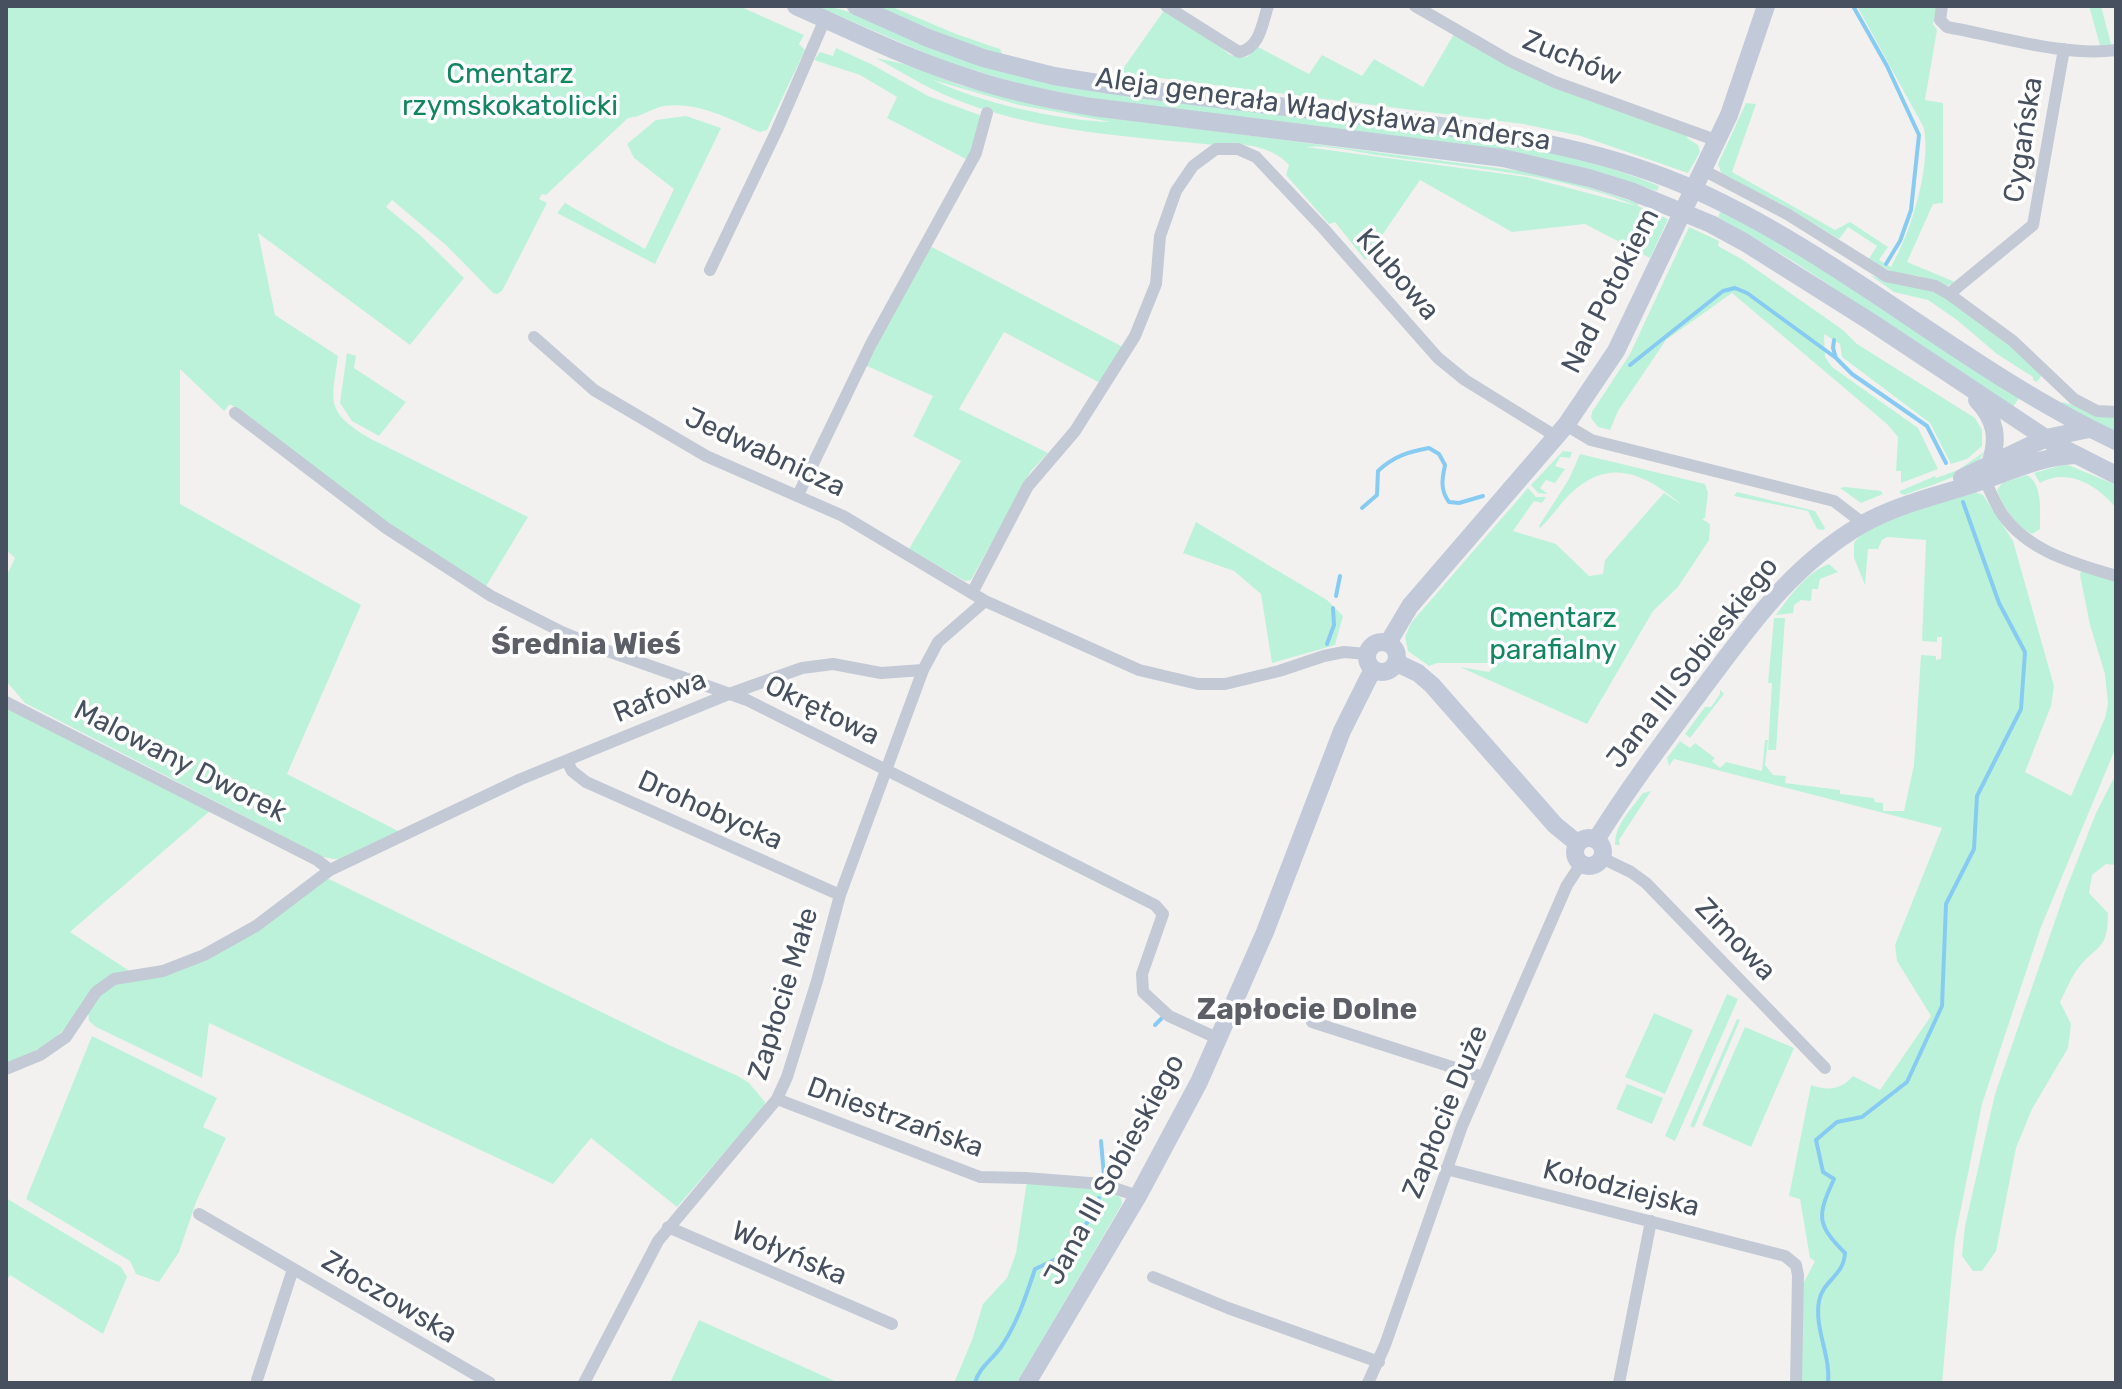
<!DOCTYPE html>
<meta charset="utf-8">
<style>
body{margin:0}
#map{position:relative;width:2122px;height:1389px;overflow:hidden;background:#f3f1f0;font-family:Rubik,sans-serif}
canvas{display:block}
.frame{position:absolute;inset:0;border:8px solid #47505f;pointer-events:none}
</style>
<div id="map">
<canvas width="2122" height="1389"></canvas>
<div class="frame"></div>
</div>
<script>
const ctx = document.querySelector('canvas').getContext('2d');
ctx.lineJoin = 'round';
function fillPath(path, color) {
  ctx.fillStyle = color;
  ctx.fill(path, 'evenodd');
}
function trace(path, color, width, dash) {
  ctx.strokeStyle = color;
  ctx.lineWidth = width;
  ctx.lineCap = dash ? 'butt' : 'round';
  ctx.setLineDash(dash || []);
  ctx.stroke(path);
}
function write(font, color, halo, rows, align = 'center') {
  ctx.font = font + ' Rubik,sans-serif';
  ctx.lineWidth = 7;
  ctx.setLineDash([]);
  ctx.textBaseline = 'middle';
  ctx.strokeStyle = halo;
  ctx.fillStyle = color;
  for (const [text, x, y, turn = 0] of rows) {
    ctx.save();
    ctx.translate(x, y);
    ctx.rotate((+turn || 0) * Math.PI / 180);
    ctx.textAlign = isNaN(turn) ? turn : align;
    if (halo) ctx.strokeText(text, 0, 0);
    ctx.fillText(text, 0, 0);
    ctx.restore();
  }
}
fillPath(new Path2D(`
 M6,6H739L804,35L799,44L805,50L767,130L760,132C729,119 698,101 664,106C651,109 641,117 628,118L546,195L542,194L539,199L547,203L502,291L497,294L493,293L447,246L392,200L386,207L421,236L464,278L410,345L258,233L275,315L338,356C331,405 326,412 371,439L528,517L485,588L377,516L230,404L224,411L180,369V504L361,605L287,774L400,832L340,860L323,857L25,703L6,681V577L15,558L6,550Z
 M816,6C849,6 878,26 909,38C959,58 1009,75 1063,86C1163,99 1263,111 1364,124C1464,137 1566,147 1659,186L1657,191L1593,170L1505,150L1096,99L1023,85L946,62Z
 M875,6H890L956,34L1000,49L1003,55L956,40Z
 M1857,6L1886,8L1887,6H1938L1933,24L1937,30L1925,100L1943,103V203L1933,204L1907,262L1955,282L1947,286L1919,276L1897,274L1868,260L1877,246L1848,227L1839,239L1781,204L1722,175L1718,164L1746,103L1756,104L1732,172L1835,230L1850,222L1888,247L1879,260L1891,267C1911,232 1931,168 1924,128Z
 M2089,6H2101L2112,48L2101,49Z
 M1165,9L1202,32L1230,55L1247,57L1258,47L1309,74L1322,55L1362,76L1374,59L1423,87L1454,34L1688,135L1687,138L1698,145L1700,152L1688,173L1581,136L1523,124L1120,73Z
 M836,48L871,64L928,96L982,116L968,160L887,118L897,97L860,75L814,60L820,52L833,56Z
 M876,58L904,64L960,85L1063,111L1528,172L1581,185L1638,203V206L1668,219L1650,258L1585,224L1512,232L1420,180L1365,260L1335,222L1329,224L1286,175L1289,165C1272,146 1240,142 1215,145C1133,137 1043,132 965,103C933,92 905,74 876,58ZM933,80L1019,105L1111,122C1061,121 978,102 933,80ZM1306,147C1327,144 1360,153 1384,156C1469,168 1558,173 1637,206L1527,177Z
 M686,116L721,128L655,264L557,213L565,203L645,249L674,189L634,158L627,144L656,120Z
 M1721,211L1801,255L2019,398L2013,407L1796,263L1718,217Z
 M1689,227L1719,241L1718,246L1743,260L1843,330L1857,344L1975,418L1982,430V446L1967,459L1951,464L1930,423L1842,357L1840,344L1824,334L1825,357L1832,367L1918,428L1938,469L1901,483V471H1896L1898,437L1887,424L1732,293L1666,340L1618,411L1610,430L1598,427L1591,418L1592,412L1630,354Z
 M930,246L1123,347L1100,383L1004,332L959,409L1048,453L1031,471L971,580L965,581L909,549L961,461L913,436L933,396L865,365Z
 M1870,275C1889,283 1911,283 1931,291C1968,306 2013,347 2042,375L2037,382L2033,380V377L1997,354L1957,320L1928,300L1894,292Z
 M347,353L356,356L354,368L406,402L379,436L352,421L340,403Z
 M2062,402L2116,417V433L2061,404Z
 M1563,451L1572,452L1570,458L1560,457L1555,466L1565,469L1555,483L1546,480L1540,488L1548,494L1538,493L1531,485Z
 M1984,452C1977,473 1925,487 1904,495L1900,493V491L1935,476L1936,478L1958,470Z
 M1580,454L1705,484L1708,493L1705,518L1702,519L1710,524L1709,540L1678,587L1653,611L1587,724L1460,667L1489,672L1493,667L1488,663H1437L1429,666L1408,651L1405,637L1411,623L1528,488L1536,497H1546L1542,503L1534,501L1513,531L1556,544L1589,576L1603,574L1605,560L1664,493L1682,505C1645,474 1610,456 1570,494C1559,505 1551,518 1540,528L1539,526L1569,479Z
 M2066,464L2116,485V508C2098,486 2068,467 2040,483L2034,473Z
 M2027,475C2043,484 2040,512 2040,529L2032,534C2016,526 2002,506 1997,490L2002,483Z
 M1845,487L1881,491L1883,494L1861,503L1840,488Z
 M1737,492L1815,511L1825,528L1824,530L1817,529L1808,511L1734,496Z
 M1975,492L1983,495L2013,541L2054,686L2051,706L2025,772L2071,796L2105,718L2108,704L2105,674L2090,625L2080,575L2081,570L2116,580V747L2041,927L1982,1104L1955,1238L1942,1383H1799L1802,1286L1815,1261L1810,1258L1800,1199L1789,1196L1811,1085C1828,1091 1841,1090 1853,1076L1880,1090L1931,1016L1897,961L1895,945L1942,828L1674,759L1669,766L1667,758L1680,741L1690,748L1695,743L1715,758L1712,761L1720,768L1726,762L1762,771L1765,740H1768L1765,765L1773,775L1786,776L1785,783L1840,790V794L1874,798L1875,802L1883,803V811H1904L1914,765L1921,655L1936,656V660L1941,659L1942,637H1937V642L1922,641L1926,540L1887,537L1882,540L1878,549H1868L1865,585L1854,558V543C1868,522 1949,500 1975,492Z
 M1196,522L1327,600L1343,616L1335,645L1272,663L1261,594L1234,571L1183,553Z
 M1829,564L1838,572L1820,579L1818,589H1812L1811,601L1801,600L1794,605L1793,613L1776,615C1789,597 1808,571 1829,564Z
 M1774,618H1785L1776,750H1768L1772,683H1768Z
 M1720,690L1724,694L1690,738L1685,734L1705,707H1711L1720,694Z
 M6,709L17,711L211,810L70,932L131,972L114,976L51,1043L6,1064Z
 M2116,774V865L2106,864L2092,875L2089,893L2108,913C2108,950 2098,944 2079,967C2071,977 2066,991 2060,1002L2071,1024L2068,1048L2032,1109L2016,1148L1996,1251L1982,1271H1973L1962,1256L1965,1226L1995,1094L2065,892L2096,813Z
 M1651,791L1619,840L1620,845H1615C1614,826 1632,808 1643,793Z
 M327,878L669,1045L738,1076L749,1083L765,1102L764,1107L677,1207L591,1138L553,1184L209,1023L202,1078L96,1027L89,1021L88,1013L99,995L116,983L165,974Z
 M1727,994L1738,999L1675,1141L1665,1136Z
 M1654,1013L1693,1030L1665,1094L1625,1077Z
 M1737,1019L1740,1020L1694,1128L1690,1126Z
 M1745,1027L1794,1048L1751,1147L1702,1125Z
 M92,1036L217,1098L203,1127L226,1138L196,1202L179,1252L159,1282L136,1274L130,1261L26,1199Z
 M1627,1084L1663,1098L1652,1124L1616,1109Z
 M1027,1181L1110,1191L1121,1198L1122,1204L1017,1383H954L972,1340L983,1304L1007,1278L1016,1253Z
 M6,1198L121,1267L127,1277L103,1334L10,1275L6,1281Z
 M699,1320L839,1383H670Z`), '#bdf2da');
trace(new Path2D(`
 M1853,6L1887,66L1919,135L1911,210L1900,241L1886,264
 M1834,340L1833,348L1836,358L1852,374L1927,426L1946,463
 M1630,365L1723,291L1735,288L1747,293L1836,358
 M1362,508L1377,495L1378,471C1394,456 1408,452 1429,448L1439,454L1445,465C1442,479 1440,490 1449,502L1459,503L1483,496
 M1336,596L1340,576
 M1327,644L1334,625L1333,608
 M1155,1025L1162,1018
 M1101,1141L1104,1176
 M975,1383C979,1367 992,1360 1001,1347C1017,1324 1026,1296 1035,1269L1065,1255L1093,1214L1099,1198
 M1828,1383C1831,1356 1814,1328 1819,1301C1823,1280 1844,1276 1845,1253C1816,1224 1817,1216 1834,1179L1823,1172L1816,1140L1837,1122L1862,1117L1907,1082L1942,1006L1946,904L1974,849L1977,796L2021,709L2025,652L1999,603L1963,502`), '#88cbf2', 4);
trace(new Path2D(`
 M1166,6L1239,52C1260,48 1262,24 1268,6
 M1415,6L1510,61L1555,82L1718,141
 M1942,6L1940,20L1947,27C1998,36 2066,57 2116,50
 M1703,170L1787,214L1886,276L1935,286L1949,294L2013,341L2074,399L2097,411L2116,412
 M710,270L777,130L825,19
 M1949,294L2033,225L2064,49
 M534,337L594,390L706,456L843,516L985,601L1139,670L1198,684H1225L1279,671L1324,656L1344,652L1367,654
 M235,413L386,528L491,596L562,632L602,649L747,700L1155,905L1163,914L1142,974L1143,992L1169,1016L1219,1039
 M1566,425L1591,440L1834,501L1864,524
 M1985,480C1990,491 1995,503 2002,514C2029,552 2074,563 2116,576
 M798,495L871,344L976,153L987,113
 M972,593L1028,486L1075,431L1135,336L1156,284L1160,236L1176,191L1193,166L1216,149H1238L1256,157L1324,229L1438,358L1465,380L1557,437
 M6,702L317,860L330,870
 M567,761L572,771L586,782L840,895
 M1602,858L1631,872L1646,883L1825,1068
 M1312,1022L1483,1077
 M6,1069L40,1055L66,1037L96,992L114,979L163,971L204,955L256,926L330,870L521,779L729,694L802,668L833,664L881,673L923,670L938,642L985,601
 M777,1099L980,1177L1026,1178L1102,1184L1138,1196
 M1446,1169L1785,1256L1796,1265L1798,1275L1796,1383
 M199,1214L490,1383
 M668,1227L892,1324
 M1153,1277L1228,1308L1379,1362
 M257,1380L293,1269
 M584,1383L658,1241L777,1099L787,1077L817,981L840,895L923,670
 M1368,1383L1385,1345L1462,1126L1567,885L1581,864
 M1619,1383L1651,1221`), '#c3cad6', 12);
trace(new Path2D(`
 M796,6C853,32 911,60 972,79C1011,92 1051,100 1092,107L1503,158L1589,178L1631,191L1711,224L1744,242L1871,322L2053,443L2116,475
 M856,6L928,38L983,58L1054,76C1167,95 1282,106 1396,120C1495,133 1592,146 1684,185C1839,252 1964,370 2116,441
 M1977,400C1996,420 1999,438 1990,464
 M1962,478L2046,438L2089,429
 M1367 657a15 15 0 1 1 30 0a15 15 0 1 1-30 0Z
 M1388,643L1410,606L1566,425L1616,351L1729,115L1766,6
 M1397,663L1418,673L1432,685L1555,825L1577,843
 M1575 852a14 14 0 1 1 28 0a14 14 0 1 1-28 0Z
 M1596,840C1627,790 1663,742 1698,695C1748,629 1788,568 1861,525C1896,505 1933,497 1970,485C2006,474 2036,457 2075,455
 M1027,1383L1138,1196L1199,1082L1265,932L1342,731L1373,669`), '#c2cada', 18);
write('28px', '#47505f', '#fff', [
 ["Zuchów",1572,59,22],
 ["Aleja generała Władysława Andersa",1323,110,8],
 ["Cygańska",2024,140,-81],
 ["Klubowa",1397,275,49],
 ["Nad Potokiem",1611,291,-63],
 ["Jedwabnicza",765,453,25],
 ["Jana III Sobieskiego",1693,663,-52],
 ["Rafowa",660,697,-22],
 ["Okrętowa",822,711,26],
 ["Malowany Dworek",180,762,27],
 ["Drohobycka",710,811,24],
 ["Zimowa",1735,940,46],
 ["Zapłocie Małe",784,994,-73],
 ["Zapłocie Duże",1446,1112,-68],
 ["Dniestrzańska",895,1118,20],
 ["Jana III Sobieskiego",1115,1170,-61],
 ["Kołodziejska",1621,1189,14],
 ["Wołyńska",789,1254,23],
 ["Złoczowska",389,1298,31]
]);
write('28px', '#12875f', '#fff', [
 ["Cmentarz",510,75],
 ["rzymskokatolicki",510,107],
 ["Cmentarz",1553,619],
 ["parafialny",1553,651]
]);
write('bold 30px', '#5c5f66', '#fff', [
 ["Średnia Wieś",586,645],
 ["Zapłocie Dolne",1307,1010]
]);
</script>
